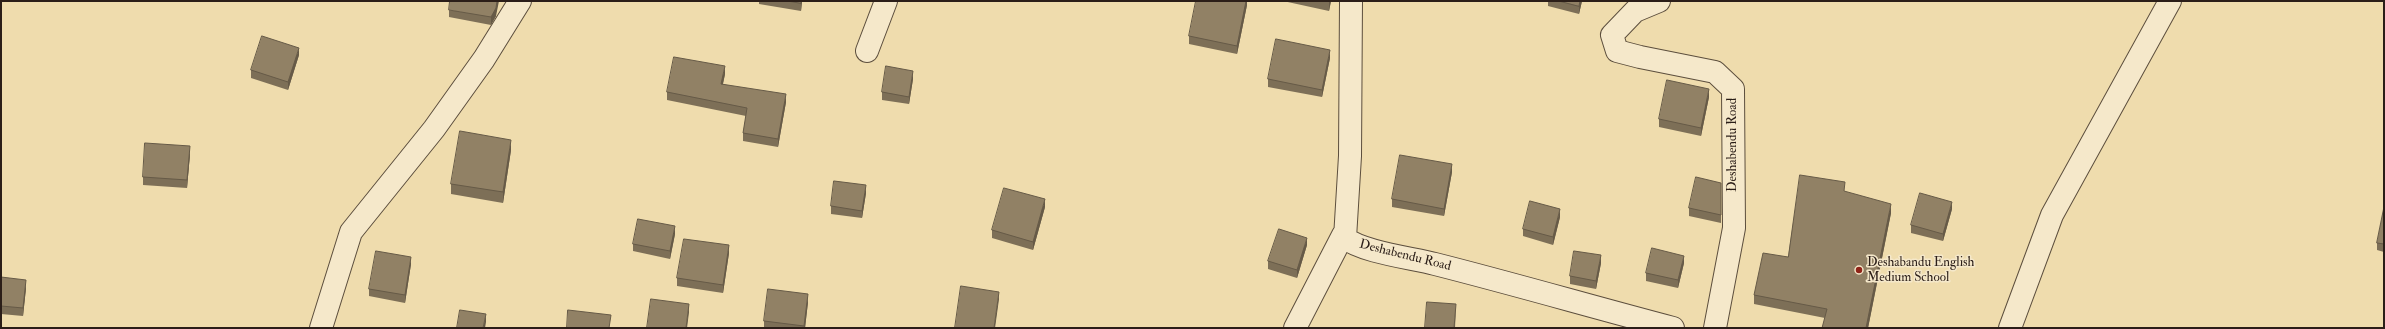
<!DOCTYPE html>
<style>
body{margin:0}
#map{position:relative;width:2385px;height:329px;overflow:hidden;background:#efdcad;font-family:"IM FELL Double Pica",serif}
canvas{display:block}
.frame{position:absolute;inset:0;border:2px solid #2b1e18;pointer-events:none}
</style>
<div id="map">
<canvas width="2385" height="329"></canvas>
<div class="frame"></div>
</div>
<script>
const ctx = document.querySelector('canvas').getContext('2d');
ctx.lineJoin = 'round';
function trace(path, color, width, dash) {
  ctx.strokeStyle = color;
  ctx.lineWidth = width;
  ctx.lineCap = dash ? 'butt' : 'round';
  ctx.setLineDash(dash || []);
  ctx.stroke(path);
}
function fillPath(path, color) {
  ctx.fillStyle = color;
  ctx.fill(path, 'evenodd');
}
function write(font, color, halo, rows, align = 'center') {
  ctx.font = font + ' "IM FELL Double Pica",serif';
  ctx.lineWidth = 3;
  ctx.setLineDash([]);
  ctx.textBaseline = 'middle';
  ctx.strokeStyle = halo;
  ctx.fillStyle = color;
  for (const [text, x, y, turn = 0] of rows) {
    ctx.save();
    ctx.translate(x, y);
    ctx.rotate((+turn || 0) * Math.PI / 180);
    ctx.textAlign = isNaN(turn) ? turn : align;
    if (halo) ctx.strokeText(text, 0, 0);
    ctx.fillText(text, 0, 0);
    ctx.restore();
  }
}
const minor = new Path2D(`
 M1351,1L1350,156L1345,238C1362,252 1412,258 1435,264C1514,284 1593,307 1673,328
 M1659,1L1635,11L1612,35L1617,51L1640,57L1715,72L1733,89L1734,228L1715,328
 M867,51L886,1
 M321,328L351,232L434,129L484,59L520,1
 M1295,328L1343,235
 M2010,328L2052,215L2170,1`);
trace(minor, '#5c4e3d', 24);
trace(minor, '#f5e8ca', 22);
fillPath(new Path2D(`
 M759,1H802L801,11L759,4Z
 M1247,1V5L1237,54L1189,44V36Z
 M1283,1H1331L1329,11Z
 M1548,1H1582L1579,14L1548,6Z
 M449,10L496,16L491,25L449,17Z
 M299,55L288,90L251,78V70Z
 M1330,58L1322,97L1268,87V79Z
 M725,74L723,84L786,102L778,147L743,141V133L746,116L667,100V92Z
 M913,79L909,104L882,100V92Z
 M1709,97L1701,136L1659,127V119Z
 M511,150L503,203L451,194V184Z
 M190,154L187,188L143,185V177Z
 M1452,172L1444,216L1392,207V199Z
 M1721,183V223L1689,216V208Z
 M1845,192L1891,213L1868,328H1822L1825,318L1754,304V295Z
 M866,193L862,218L831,214V206Z
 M1045,207L1033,250L992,238V230Z
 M2384,207V252L2377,250V243Z
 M1952,209L1943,241L1911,233V225Z
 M1560,217L1553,245L1523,236V229Z
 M675,234L670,259L633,251V244Z
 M1307,245L1297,278L1268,269V261Z
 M729,253L723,293L677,286V278Z
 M1601,263L1596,289L1570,284V276Z
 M1684,263L1678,288L1646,281V273Z
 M411,264L405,303L369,296V289Z
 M1,277L26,288L23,316L1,314Z
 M808,302L805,328H764V321Z`), '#7d6f57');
fillPath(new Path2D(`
 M497,1H499L496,16L491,25V17Z
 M801,1H802L801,11Z
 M1246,1H1247V5L1237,54V46Z
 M1329,1H1331L1329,11Z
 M1580,1H1582L1579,14V6Z
 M299,48V55L288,90V82Z
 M1330,50V58L1322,97V90Z
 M725,66V74L721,92V84Z
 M913,71V79L909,104V97Z
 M1709,89V97L1701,136V128Z
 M786,94V102L778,147V139Z
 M511,140V150L503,203V192Z
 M190,146V154L187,188V180Z
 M1452,164V172L1444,216V209Z
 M866,185V193L862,218V211Z
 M1045,199V207L1033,250V242Z
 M1952,202V209L1943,241V234Z
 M1891,204V213L1868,328H1866Z
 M1560,209V217L1553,245V237Z
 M675,226V234L670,259V251Z
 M1307,238V245L1297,278V270Z
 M729,245V253L723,293V285Z
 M1601,255V263L1596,289V281Z
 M1684,256V263L1678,288V280Z
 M411,257V264L405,303V295Z
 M26,280V288L23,316V308Z
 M999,292V299L995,328H994Z
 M808,294V302L805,328H804Z
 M689,304V312L687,328H686Z
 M1456,304L1455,328H1454Z
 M486,314V322L485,328H483Z`), '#665a47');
const building = new Path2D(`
 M450,1H497L496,8L491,17L449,10Z
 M788,1H801V3Z
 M1196,1H1246L1237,46L1189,36Z
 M1559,1H1580L1579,6Z
 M262,36L299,48L288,82L251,70Z
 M1276,39L1330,50L1322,90L1268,79Z
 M674,57L725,66L721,84L786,94L778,139L743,133L747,108L667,92Z
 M886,66L913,71L909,97L882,92Z
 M1667,80L1709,89L1701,128L1659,119Z
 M460,131L511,140L503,192L451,184Z
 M145,143L190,146L187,180L143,177Z
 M1400,155L1452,164L1444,209L1392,199Z
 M1800,175L1845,182L1844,191L1891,204L1866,328H1822L1827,309L1754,295L1763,253L1788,257Z
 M1696,177L1721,183V215L1689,208Z
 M834,181L866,185L862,211L831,206Z
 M1004,188L1045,199L1033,242L992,230Z
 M1920,193L1952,202L1943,234L1911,225Z
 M1530,201L1560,209L1553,237L1523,229Z
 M2384,207V244L2377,243Z
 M638,219L675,226L670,251L633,244Z
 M1279,229L1307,238L1297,270L1268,261Z
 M684,239L729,245L723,285L677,278Z
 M1652,248L1684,256L1678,280L1646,273Z
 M376,251L411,257L405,295L369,289Z
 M1574,251L1601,255L1596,281L1570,276Z
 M1,277L26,280L23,308L1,306Z
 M961,286L999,292L994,328H955Z
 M768,289L808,294L804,326L764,321Z
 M651,299L689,304L686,328H647Z
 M1427,302L1456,304L1454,328H1425Z
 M460,310L486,314L483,328H457Z
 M568,310L611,315L609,328H567Z`);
fillPath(building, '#918165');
trace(building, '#665a47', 1);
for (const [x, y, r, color] of [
 [1859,270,4,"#8f2418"]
]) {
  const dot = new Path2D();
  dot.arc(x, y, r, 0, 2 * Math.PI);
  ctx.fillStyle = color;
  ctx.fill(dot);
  trace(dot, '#f5e8ca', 1.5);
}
write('13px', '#2b1e18', '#f5e8ca', [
 ["Deshabendu Road",1733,145,-90],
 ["Deshabendu Road",1405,256,14]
]);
write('13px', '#2b1e18', '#f5e8ca', [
 ["Deshabandu English",1867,263],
 ["Medium School",1867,278]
], 'left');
</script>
